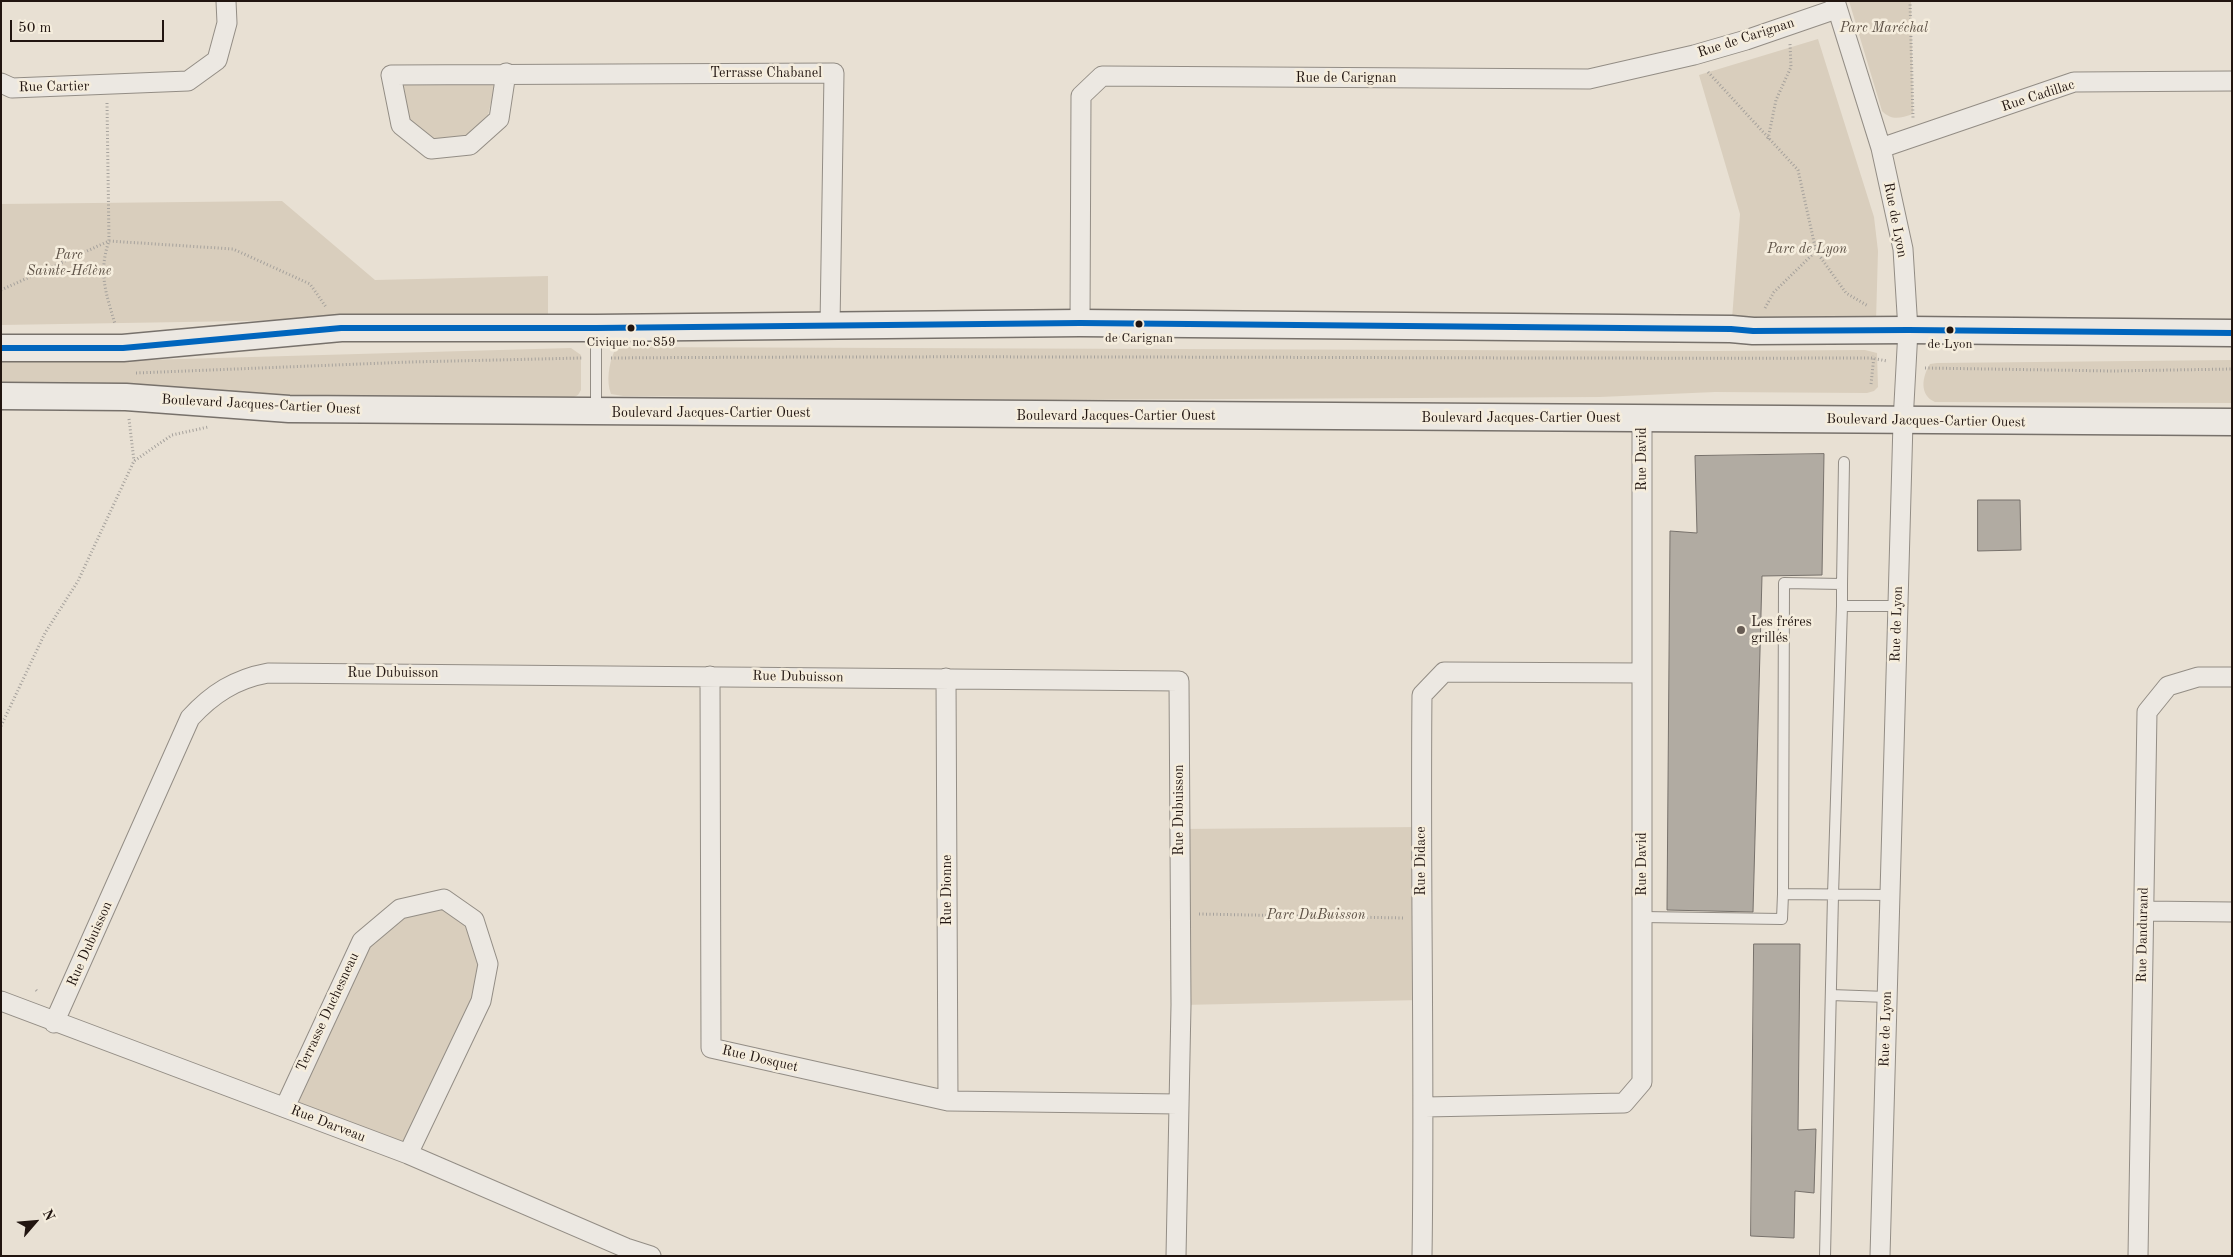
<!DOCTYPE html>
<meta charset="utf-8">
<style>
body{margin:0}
#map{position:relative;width:2233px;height:1257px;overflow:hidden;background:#e8e0d3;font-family:"Old Standard TT",serif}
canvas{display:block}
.frame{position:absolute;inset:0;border:2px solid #211510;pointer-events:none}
.north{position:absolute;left:10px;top:1197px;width:50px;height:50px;-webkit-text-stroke:4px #f5eddd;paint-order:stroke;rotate:63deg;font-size:14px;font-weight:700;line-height:20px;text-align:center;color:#211510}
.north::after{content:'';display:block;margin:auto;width:18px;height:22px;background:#211510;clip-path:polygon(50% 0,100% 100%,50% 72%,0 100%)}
.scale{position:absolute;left:10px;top:20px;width:154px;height:22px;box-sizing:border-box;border:2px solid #211510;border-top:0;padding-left:6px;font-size:15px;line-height:18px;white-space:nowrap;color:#211510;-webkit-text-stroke:4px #f5eddd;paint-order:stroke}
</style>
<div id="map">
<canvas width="2233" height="1257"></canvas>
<div class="frame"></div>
<div class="north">N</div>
<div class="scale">50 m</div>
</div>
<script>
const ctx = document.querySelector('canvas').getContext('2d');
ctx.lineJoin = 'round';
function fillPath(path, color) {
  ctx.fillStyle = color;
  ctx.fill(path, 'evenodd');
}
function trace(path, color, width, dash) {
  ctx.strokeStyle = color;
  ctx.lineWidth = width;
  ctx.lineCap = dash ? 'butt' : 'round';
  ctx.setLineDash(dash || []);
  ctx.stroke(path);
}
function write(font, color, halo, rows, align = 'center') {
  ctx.font = font + ' "Old Standard TT",serif';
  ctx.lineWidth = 5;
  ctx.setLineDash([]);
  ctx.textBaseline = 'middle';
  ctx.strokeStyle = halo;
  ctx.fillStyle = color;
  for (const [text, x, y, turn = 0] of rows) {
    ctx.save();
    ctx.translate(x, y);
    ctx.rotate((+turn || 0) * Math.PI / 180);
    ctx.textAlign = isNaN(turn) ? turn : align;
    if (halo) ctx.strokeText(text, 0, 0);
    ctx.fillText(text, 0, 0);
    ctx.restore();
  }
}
fillPath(new Path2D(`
 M1849,1H1911L1913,114C1900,118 1892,121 1882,111Z
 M1818,39L1874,217L1878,251L1876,321L1732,319L1740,214L1699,75Z
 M496,83L488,115L466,136L434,139L409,120L402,84Z
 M282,201L375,280L548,276V316L1,325V204Z
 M623,347L1711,351L1865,350L1877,353L1878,387L1874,391L1867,393L1715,392L1600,397L1042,400L623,396L611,394C606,381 609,364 614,352Z
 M571,348L581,355V390L578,395L572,398H301L1,386V361H110Z
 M2232,360V403L1935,402C1919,395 1922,377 1930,364L1937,363Z
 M1420,827L1422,1000L1181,1005L1179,829Z
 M444,899L474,920L488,964L408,1154L285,1107L362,941L400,909Z`), '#d9cebd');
const building = new Path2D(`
 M1824,454L1822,575L1762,576L1753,912L1667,910L1670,531L1697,533L1695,456Z
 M1978,500H2020L2021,550L1978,551Z
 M1754,944H1800L1798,1130L1816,1129L1814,1193L1795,1191L1794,1238L1751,1236Z`);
fillPath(building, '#b1aba2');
trace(building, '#77716b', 1);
const service = new Path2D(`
 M596,328V411
 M1842,584L1844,462
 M1890,895L1783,894L1784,583L1842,584V606H1898
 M1642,917L1782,919L1783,894
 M1831,995L1887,997
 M1825,1256L1833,895L1842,606`);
const minor = new Path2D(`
 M1835,1L1881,148L1903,249L1908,330L1903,422L1880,1256
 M506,73L499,119L470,145L431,149L401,125L391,75L834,73L830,325
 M1,83L12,88L188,81L217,60L227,23L226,1
 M1881,148L2074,82L2232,81
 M1080,323L1081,96L1102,76L1589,79L1694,55L1746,40L1836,9
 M710,676L711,1048L948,1101L1178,1104
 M946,678L948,1101
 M2144,911L2232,912
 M1,1001L408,1154L626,1248L651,1256
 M54,1023L190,718C212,694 235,679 268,673L1179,681L1181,1005L1176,1256
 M285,1107L362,941L400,909L444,899L474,920L488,964L481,1001L408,1154
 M1425,1107L1624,1103L1642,1082V419
 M1422,1256C1425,1069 1420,882 1422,695L1444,672L1642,673
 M2138,1256L2147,712L2168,686L2198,677H2232`);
const secondary = new Path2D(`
 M1,348H123L341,328H596L1080,323L1731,329L1753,331L1908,330L2232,333
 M1,396L126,397L289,409L2232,422`);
trace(service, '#938d85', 12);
trace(minor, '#938d85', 21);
trace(secondary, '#77716b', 29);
trace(new Path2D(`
 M1910,1L1913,118
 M1708,72L1798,170L1816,251L1846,293L1868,306
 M107,103L109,241C98,273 106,293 115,324
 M1768,139L1776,100L1791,67L1790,44
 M1,290L109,241L233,249L310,284L326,307
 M1765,308L1774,292L1816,251
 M611,358C1031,355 1451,359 1871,358L1887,361
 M1925,368L2112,371L2232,369
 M136,373L410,362L582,358
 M1871,384L1874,356
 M129,419L134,461
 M1,726L45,633L78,581L134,461L172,435L208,427
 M1199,914L1403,918
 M36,990L38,992`), '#a5a19c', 3, [1, 2.5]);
trace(service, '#ece8e2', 10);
trace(minor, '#ece8e2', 19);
trace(secondary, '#ece8e2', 26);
trace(new Path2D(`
 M1,348H123L341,328H596L1080,323L1731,329L1753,331L1908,330L2232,333`), '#0065bd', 6);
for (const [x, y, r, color] of [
 [1139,324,4.5,"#211510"],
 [631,328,4.5,"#211510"],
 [1950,330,4.5,"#211510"],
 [1741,630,5,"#675c54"]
]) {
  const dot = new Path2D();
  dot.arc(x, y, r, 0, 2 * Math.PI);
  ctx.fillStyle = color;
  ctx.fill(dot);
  trace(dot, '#f5eddd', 2);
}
write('13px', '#211510', '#f5eddd', [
 ["de Carignan",1139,339],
 ["Civique no. 859",631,343],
 ["de Lyon",1950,345]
]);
write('italic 14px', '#5d5146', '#f5eddd', [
 ["Parc Maréchal",1884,28],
 ["Parc de Lyon",1807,249],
 ["Parc",69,255],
 ["Sainte-Hélène",69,271],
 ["Parc DuBuisson",1316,915]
]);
write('14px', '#211510', '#f5eddd', [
 ["Rue de Carignan",1746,38,-18],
 ["Terrasse Chabanel",766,73],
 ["Rue de Carignan",1346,78],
 ["Rue Cartier",54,87,-1],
 ["Rue Cadillac",2038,96,-18],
 ["Rue de Lyon",1895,220,79],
 ["Boulevard Jacques-Cartier Ouest",261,405,3],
 ["Boulevard Jacques-Cartier Ouest",711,413],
 ["Boulevard Jacques-Cartier Ouest",1116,416],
 ["Boulevard Jacques-Cartier Ouest",1521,418],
 ["Boulevard Jacques-Cartier Ouest",1926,421,1],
 ["Rue David",1642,459,-90],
 ["Rue de Lyon",1897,624,-88],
 ["Rue Dubuisson",393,673],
 ["Rue Dubuisson",798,677,1],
 ["Rue Dubuisson",1179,810,-90],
 ["Rue Didace",1421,861,-90],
 ["Rue David",1642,864,-90],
 ["Rue Dionne",947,890,-90],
 ["Rue Dandurand",2143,935,-89],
 ["Rue Dubuisson",90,944,-66],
 ["Terrasse Duchesneau",328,1012,-65],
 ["Rue de Lyon",1886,1029,-88],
 ["Rue Dosquet",760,1059,13],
 ["Rue Darveau",328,1124,21]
]);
write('14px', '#211510', '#f5eddd', [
 ["Les fréres",1751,622],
 ["grillés",1751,638]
], 'left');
</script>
